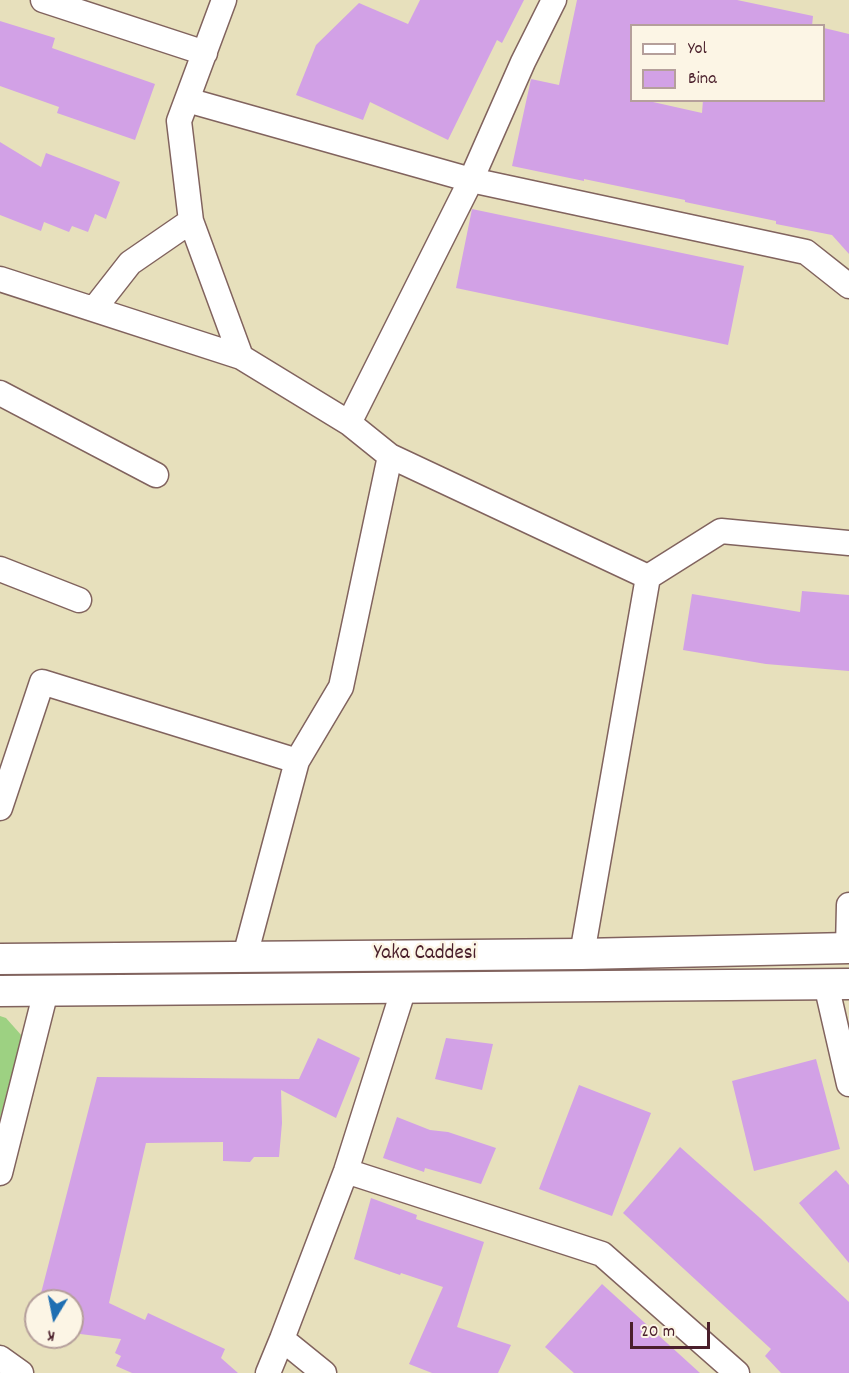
<!DOCTYPE html>
<style>
body{margin:0}
#map{position:relative;width:849px;height:1373px;overflow:hidden;background:#e7e0bc;font-family:Dekko,sans-serif}
canvas{display:block}
.legend{position:absolute;left:630px;top:24px;width:195px;height:78px;box-sizing:border-box;background:#fcf5e5;border:2px solid #b59f9b;margin:0;padding:8px 10px;list-style:none;font-size:18px;color:#4a1f2b}
.legend li{display:flex;align-items:center;gap:12px;height:30px}
.legend b{width:30px;border:2px solid #b59f9b}
.north{position:absolute;left:24px;top:1289px;width:60px;height:60px;box-sizing:border-box;background:#fcf5e5;border:2px solid #b59f9b;border-radius:50%;rotate:190deg;font-size:16px;font-weight:700;line-height:24px;text-align:center;color:#4a1f2b}
.north::after{content:'';display:block;margin:auto;width:21px;height:27px;background:#1f6fb2;clip-path:polygon(50% 0,100% 100%,50% 72%,0 100%)}
.scale{position:absolute;left:630px;top:1322px;width:80px;height:27px;box-sizing:border-box;border:3px solid #4a1f2b;border-top:0;padding-left:8px;font-size:18px;line-height:21px;white-space:nowrap;color:#4a1f2b;-webkit-text-stroke:4px #fcf5e5;paint-order:stroke}
</style>
<div id="map">
<canvas width="849" height="1373"></canvas>
<ul class="legend">
<li><b style="height:8px;background:#fff"></b>Yol</li>
<li><b style="height:16px;background:#d2a1e6"></b>Bina</li>
</ul>
<div class="north">K</div>
<div class="scale">20 m</div>
</div>
<script>
const ctx = document.querySelector('canvas').getContext('2d');
ctx.lineJoin = 'round';
function fillPath(path, color) {
  ctx.fillStyle = color;
  ctx.fill(path, 'evenodd');
}
function trace(path, color, width, dash) {
  ctx.strokeStyle = color;
  ctx.lineWidth = width;
  ctx.lineCap = dash ? 'butt' : 'round';
  ctx.setLineDash(dash || []);
  ctx.stroke(path);
}
function write(font, color, halo, rows, align = 'center') {
  ctx.font = font + ' Dekko,sans-serif';
  ctx.lineWidth = 5;
  ctx.setLineDash([]);
  ctx.textBaseline = 'middle';
  ctx.strokeStyle = halo;
  ctx.fillStyle = color;
  for (const [text, x, y, turn = 0] of rows) {
    ctx.save();
    ctx.translate(x, y);
    ctx.rotate((+turn || 0) * Math.PI / 180);
    ctx.textAlign = isNaN(turn) ? turn : align;
    if (halo) ctx.strokeText(text, 0, 0);
    ctx.fillText(text, 0, 0);
    ctx.restore();
  }
}
fillPath(new Path2D(`
 M0,1016L6,1018L22,1036L0,1118Z`), '#9dd182');
fillPath(new Path2D(`
 M420,0H524L502,43L497,40L448,140L370,102L363,120L296,95L316,45L359,3L408,24Z
 M577,0H737L813,16L812,26H632V100H644L702,113L703,100H824V28L849,34V254L832,235L776,224V221L685,202V200L584,179V181L512,166L531,79L559,85Z
 M0,21L55,38L52,48L155,84L135,140L57,113L59,107L0,86Z
 M0,142L41,167L46,153L120,182L106,219L95,214L88,232L72,226L69,232L44,222L41,231L0,215Z
 M472,209L744,266L728,345L456,288Z
 M802,591L849,595V671L766,664L683,650L692,594L800,612Z
 M318,1038L360,1058L336,1118L281,1090L282,1123L279,1157H254L250,1162L223,1161V1142L146,1143L109,1303L145,1320L148,1313L225,1349L221,1358L238,1373H132L116,1366L121,1356L115,1353L121,1339L72,1333V1301H39L97,1077L299,1079Z
 M446,1038L493,1044L482,1090L435,1079Z
 M816,1059L840,1149L754,1171L732,1081Z
 M579,1085L651,1113L612,1216L539,1189Z
 M397,1117L430,1130L448,1132L496,1148L481,1184L425,1168L424,1172L383,1158Z
 M680,1147L760,1218L849,1302V1373H781L765,1356L771,1349L623,1213Z
 M836,1170L849,1185V1263L799,1203Z
 M371,1198L417,1215L416,1219L484,1242L457,1327L511,1345L498,1373H432L409,1364L443,1287L401,1273L400,1275L354,1259Z
 M602,1284L700,1373H574L545,1347Z`), '#d2a1e6');
const minor = new Path2D(`
 M43,0L205,53
 M554,0L523,62L471,180L806,252L849,286
 M187,100L471,180L349,423L241,357L191,221L179,121L224,0
 M0,279L241,357
 M94,309L130,263L191,221
 M0,393L156,475
 M349,423L390,456
 M0,569L79,600
 M648,577L721,531L849,543
 M0,808L42,682L297,761
 M848,948L849,905
 M245,956L297,761L341,687L390,456L648,577L582,954
 M826,984L849,1084
 M346,1171L602,1254L737,1373
 M0,1173L46,991
 M282,1339L324,1373
 M0,1358L21,1373
 M268,1373L282,1339L346,1171L404,988`);
const tertiary = new Path2D(`
 M0,959L582,954L849,948
 M0,991L849,984`);
trace(minor, '#81635e', 27);
trace(tertiary, '#81635e', 33);
trace(minor, '#fff', 24);
trace(tertiary, '#fff', 30);
write('21px', '#4a1f2b', '#fcf5e5', [
 ["Yaka Caddesi",425,955]
]);
</script>
